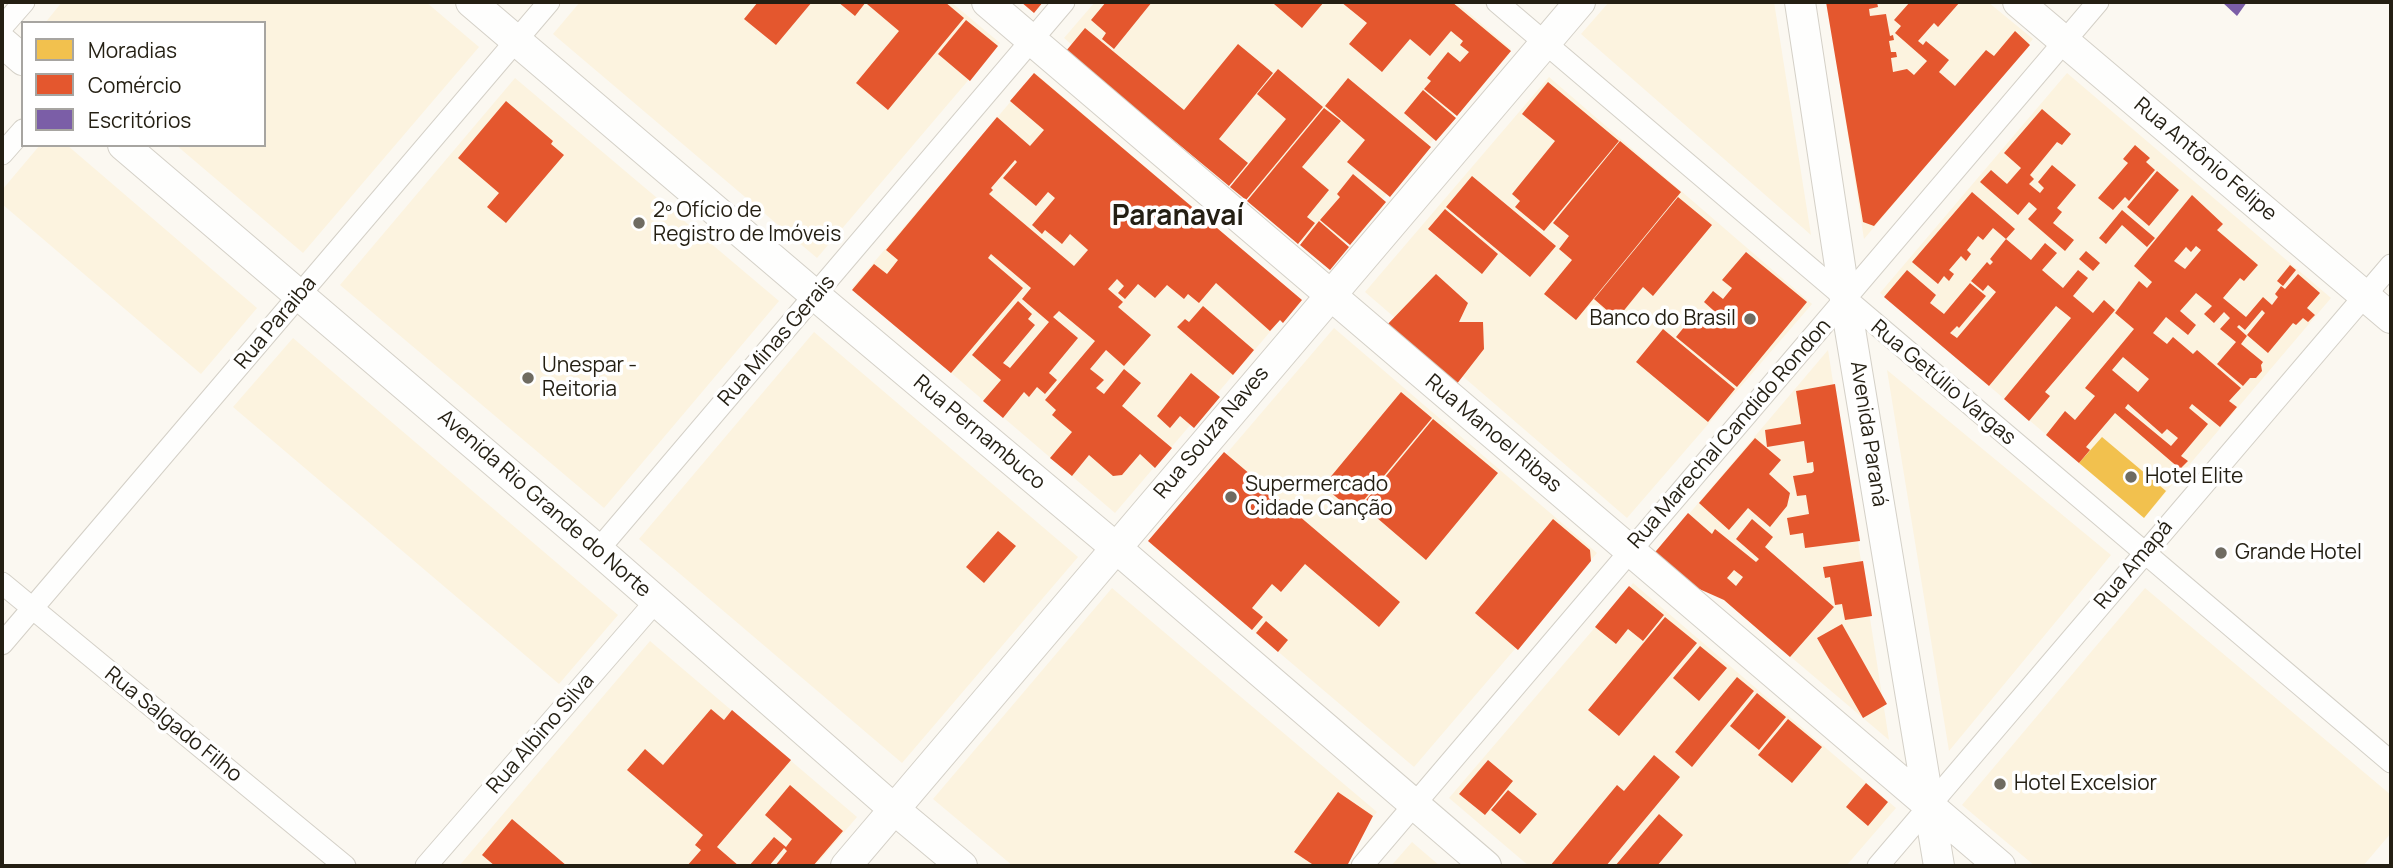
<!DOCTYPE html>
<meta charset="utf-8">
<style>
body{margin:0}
#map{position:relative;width:2393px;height:868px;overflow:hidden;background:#fbf8f1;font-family:Manrope,sans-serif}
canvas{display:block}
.frame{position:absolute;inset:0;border:4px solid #241f13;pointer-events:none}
.legend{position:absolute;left:21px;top:21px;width:245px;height:126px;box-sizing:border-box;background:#fff;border:2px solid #a7a5a1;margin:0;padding:9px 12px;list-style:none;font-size:21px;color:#241f13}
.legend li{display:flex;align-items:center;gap:14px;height:35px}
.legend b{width:35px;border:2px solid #a7a5a1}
</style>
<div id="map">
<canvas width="2393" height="868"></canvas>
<div class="frame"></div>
<ul class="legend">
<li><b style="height:19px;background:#f2c14e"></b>Moradias</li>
<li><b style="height:19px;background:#e4572e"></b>Comércio</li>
<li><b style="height:19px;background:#7b5ea7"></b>Escritórios</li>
</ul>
</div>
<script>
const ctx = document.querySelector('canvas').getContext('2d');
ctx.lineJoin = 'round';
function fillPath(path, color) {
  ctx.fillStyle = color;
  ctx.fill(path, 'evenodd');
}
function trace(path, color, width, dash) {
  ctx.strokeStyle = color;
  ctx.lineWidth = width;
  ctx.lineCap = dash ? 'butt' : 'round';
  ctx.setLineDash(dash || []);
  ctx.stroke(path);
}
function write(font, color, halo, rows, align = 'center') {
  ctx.font = font + ' Manrope,sans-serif';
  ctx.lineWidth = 7;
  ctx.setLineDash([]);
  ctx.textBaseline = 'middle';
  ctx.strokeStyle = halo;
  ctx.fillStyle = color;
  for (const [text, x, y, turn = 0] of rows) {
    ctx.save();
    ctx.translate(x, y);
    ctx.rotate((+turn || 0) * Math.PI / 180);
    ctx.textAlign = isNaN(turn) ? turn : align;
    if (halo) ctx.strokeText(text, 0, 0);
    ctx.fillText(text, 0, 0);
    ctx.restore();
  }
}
fillPath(new Path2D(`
 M62,2H426L479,47L303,253L176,145H264V23H45Z
 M580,2H951L1000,43L817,258L553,34Z
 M1095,2H1456L1511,49L1327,264L1064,38Z
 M1609,2H1774L1811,235L1581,34Z
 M1827,2H1988L2033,39L1864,239Z
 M1035,73L1299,298L1115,513L852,288Z
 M2067,73L2331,298L2144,518L1880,293Z
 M1549,77L1812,304L1627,518L1365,292Z
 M515,78L779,301L604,508L340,285Z
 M40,145H67L257,308L201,374L2,204V190Z
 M1334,328L1597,553L1414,767L1150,543Z
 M814,332L1078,557L902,763L639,539Z
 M293,338L618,615L559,684L233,407Z
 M1828,350L1889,740L1661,547Z
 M1887,370L2111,555L1949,751Z
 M1633,583L1896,808L1846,866H1529L1449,798Z
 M1112,588L1377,812L1330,866H1013L933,799Z
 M2145,588L2391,795V833L2363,866H2035L1962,805Z
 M650,641L857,817L815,866H459Z
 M1412,842L1440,866H1391Z`), '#fcf3df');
fillPath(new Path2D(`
 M2102,437L2166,491L2144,518L2079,463Z`), '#f2c14e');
fillPath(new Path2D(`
 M758,2H812L776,45L744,19Z
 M838,2H866L855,16Z
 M869,2H945L964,18L888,110L856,83L899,31L867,4Z
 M1021,2H1043L1034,13Z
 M1106,2H1152L1114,49L1102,39L1106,33L1091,20Z
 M1276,2H1324L1302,28L1274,4Z
 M1341,2H1452L1511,51L1457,116L1424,89L1431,81L1427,78L1448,52L1460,62L1469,52L1460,45L1463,41L1451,31L1430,56L1410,39L1382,72L1349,44L1367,23Z
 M1826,2H1877L1878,7L1869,9L1870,16L1886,14L1890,36L1893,35L1894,40L1889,41L1891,52H1896L1897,57L1891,58L1893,72L1907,69L1914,75L1927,61L1895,33L1901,26L1894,20L1910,2H1960L1938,27L1934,23L1918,41L1923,45L1926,41L1949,60L1939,72L1955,86L1986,50L1994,56L2015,31L2030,45L1874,226L1863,222Z
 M966,20L998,46L970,81L938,54Z
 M1085,28L1184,110L1238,44L1273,73L1219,139L1248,163L1229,186L1066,51Z
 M1278,69L1323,107L1246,200L1230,187L1286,119L1257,94Z
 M1034,73L1302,300L1283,323L1280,320L1270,331L1216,283L1199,303L1188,294L1184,299L1167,285L1155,298L1138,284L1125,299L1118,293L1124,286L1117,279L1108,289L1123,302L1118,307L1151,335L1124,366L1106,350L1090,369L1104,380L1096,388L1104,394L1124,369L1141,383L1122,406L1172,448L1155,468L1140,454L1122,475L1113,476L1089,455L1072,476L1050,458L1072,432L1052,415L1056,410L1045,400L1095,341L1059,311L1053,317L1078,338L1049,373L1057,380L1045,394L1037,387L1029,397L1024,392L1003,418L983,401L1001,380L972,355L1018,301L1032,314L1028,319L1035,325L1003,363L1010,368L1049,322L1022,299L1031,288L991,254L988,258L1023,288L951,373L852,290L874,264L887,274L898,260L886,250L997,117L1030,146L1044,130L1010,101ZM1015,160L1017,162L1003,178L1036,206L1048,192L1055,198L1032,225L1042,234L1045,230L1062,244L1070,234L1088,250L1074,266L989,194L993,190L991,188Z
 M1348,78L1431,147L1390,197L1347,162L1365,140L1325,106Z
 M1548,82L1619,141L1544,231L1515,207L1520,201L1512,194L1555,141L1522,114Z
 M1423,90L1456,118L1436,141L1404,113Z
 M506,101L553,141L551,144L564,155L506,223L487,207L499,193L458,158Z
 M1324,108L1341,121L1302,167L1329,190L1307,217L1315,223L1298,244L1247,201Z
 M2042,109L2071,134L2062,145L2057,142L2030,175L2034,179L2029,184L2040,193L2044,188L2038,182L2052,165L2076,185L2057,208L2062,212L2053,223L2074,240L2065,251L2028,219L2037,209L2029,202L2018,215L1980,182L1991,170L2007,184L2021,168L2004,153Z
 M1620,141L1681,192L1576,320L1544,294L1572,260L1559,249L1569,236L1553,223Z
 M2135,145L2150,158L2146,162L2155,170L2129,201L2125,197L2113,210L2098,198L2128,163L2123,159Z
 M2157,171L2179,190L2149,226L2127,207Z
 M1353,174L1386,202L1350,245L1320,220L1340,197L1337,194Z
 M1472,176L1556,246L1530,277L1446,207Z
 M1972,192L2015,229L2006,239L1993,228L1983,240L1978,236L1967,250L1971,254L1966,261L1961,256L1949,270L1954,274L1949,281L1944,276L1938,284L1912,262Z
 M2192,195L2223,224L2217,230L2258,265L2244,281L2240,278L2223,298L2246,317L2263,297L2272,305L2278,297L2275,294L2281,286L2285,289L2298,274L2320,293L2307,308L2315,315L2308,322L2303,318L2296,325L2293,323L2268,353L2247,335L2265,313L2262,310L2245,330L2239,325L2237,327L2247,336L2241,344L2263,362L2261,365L2262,371L2256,378H2250L2243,386L2217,364L2236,342L2220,329L2230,318L2224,312L2214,323L2204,314L2212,306L2196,293L2180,311L2196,325L2188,335L2166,317L2153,333L2167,344L2173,337L2193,354L2197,350L2241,388L2229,401L2237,407L2220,427L2192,404L2189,408L2208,424L2181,456L2188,461L2180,469L2115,413L2086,447L2090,450L2079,463L2046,435L2065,411L2075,420L2095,396L2085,388L2134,329L2115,313L2139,281L2147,288L2152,282L2134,266ZM2196,246L2201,250L2185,269L2174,261L2186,247L2191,252ZM2123,357L2149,379L2138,392L2112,370ZM2128,404L2162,434L2167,429L2178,438L2171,446L2125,408Z
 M1678,197L1712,225L1653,296L1643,287L1617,319L1594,299Z
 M1445,209L1498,254L1482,274L1428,229Z
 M2122,210L2155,238L2147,247L2122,225L2106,244L2099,238Z
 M1319,221L1349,247L1330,270L1300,245Z
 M2006,239L2031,260L2045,243L2057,253L2042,270L2063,288L2078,270L2088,278L2073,296L2093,313L2104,300L2115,310L2045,392L2050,396L2029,421L2004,399L2071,318L2056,306L1989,386L1884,297L1907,270L1936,295L1930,303L1944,314L1970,283L1986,296L1959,328L1957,326L1950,333L1957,338L1996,292L1988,285L1983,291L1971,281L1987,262L1990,265L1993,262L1990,259Z
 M2086,251L2100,263L2093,271L2079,259Z
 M1746,252L1807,302L1737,387L1676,337L1694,315L1703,323L1713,310L1704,302L1713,291L1723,299L1732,288L1722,280Z
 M2290,265L2296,270L2283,286L2277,281Z
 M1436,274L1468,303L1459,322H1483L1484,349L1456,385L1384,328Z
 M1203,306L1254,350L1233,375L1177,327L1185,319L1189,322Z
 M1663,329L1735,389L1708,422L1636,362Z
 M1191,373L1220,397L1194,428L1180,416L1170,428L1157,416Z
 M1835,384L1860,541L1805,548L1803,533L1790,535L1787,518L1809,514L1806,495L1797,496L1793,476L1812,473L1814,471L1813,462L1807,463L1804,441L1767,447L1765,430L1801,424L1796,391Z
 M1401,392L1432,418L1354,512L1323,486Z
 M1433,419L1498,473L1426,560L1362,505Z
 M1755,438L1781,460L1769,474L1790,493L1787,506L1770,527L1748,508L1729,530L1699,503Z
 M1224,452L1400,602L1379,627L1305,564L1281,592L1272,584L1252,608L1263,617L1252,630L1148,541Z
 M1688,513L1712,534L1715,529L1756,562L1759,559L1736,539L1752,519L1773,537L1765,547L1834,607L1790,657L1724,600L1679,580L1651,557ZM1734,570L1743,577L1736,586L1727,578Z
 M1553,519L1590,550L1591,561L1518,650L1475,613Z
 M998,531L1016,546L984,583L966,567Z
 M1863,561L1872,616L1845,620L1842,604L1835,605L1830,577L1825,578L1823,567Z
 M1629,586L1664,615L1643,641L1628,629L1616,644L1595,627Z
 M1665,617L1697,643L1619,736L1588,710Z
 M1266,621L1288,640L1278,652L1256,633Z
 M1842,624L1887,704L1863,718L1817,638Z
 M1700,646L1727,668L1699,701L1673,678Z
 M1737,677L1754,691L1692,767L1675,752Z
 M1757,693L1786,717L1759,750L1730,726Z
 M711,709L724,720L732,710L791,760L717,847L739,866H687L701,850L695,845L703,835L627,770L645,749L663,765Z
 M1788,719L1822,747L1792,783L1758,755Z
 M1654,755L1680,777L1606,866H1550L1617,785L1624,791Z
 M1488,760L1513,781L1485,815L1459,794Z
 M1866,783L1888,802L1868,826L1846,807Z
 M790,785L843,831L813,866H775L787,851L784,848L769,866H749L774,837L786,847L792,839L765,815Z
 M1508,790L1537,814L1520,834L1491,810Z
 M1338,792L1373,816L1347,866H1315L1294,852Z
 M1659,814L1683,835L1657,866H1615Z
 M512,819L567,866H495L482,855Z`), '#e4572e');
fillPath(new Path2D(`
 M2222,2H2247L2237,16Z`), '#7b5ea7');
const street = new Path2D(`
 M1497,2L2391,762
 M2,27L24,2
 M2,154L23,130
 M598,550L1064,2
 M2,583L345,866
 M2,644L549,2
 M426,866L656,601
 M1362,866L2098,2
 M1878,866L2391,265`);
const secondary = new Path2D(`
 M471,2L816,296L1115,547L1486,866
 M987,2L2000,866
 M1800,2L1845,299L1939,866
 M2018,2L2391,318
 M2,42L23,60
 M123,145L598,550L895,810L962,866
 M846,866L1580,2`);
trace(street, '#d4d0c7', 23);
trace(secondary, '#d4d0c7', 32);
trace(street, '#fefefd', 21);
trace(secondary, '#fefefd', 30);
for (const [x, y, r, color] of [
 [639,223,7,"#6f6b61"],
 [1750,319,7,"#6f6b61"],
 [528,378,7,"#6f6b61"],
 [2131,477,7,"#6f6b61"],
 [1231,497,7,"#6f6b61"],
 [2221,553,7,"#6f6b61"],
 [2000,784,7,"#6f6b61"]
]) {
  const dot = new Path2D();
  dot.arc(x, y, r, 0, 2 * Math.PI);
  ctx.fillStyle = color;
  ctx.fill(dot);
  trace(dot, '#fff', 2.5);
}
write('21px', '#241f13', '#fff', [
 ["Rua Antônio Felipe",2205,160,40],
 ["Rua Paraiba",276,323,-50],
 ["Rua Minas Gerais",777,341,-49],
 ["Rua Getúlio Vargas",1943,383,40],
 ["Rua Pernambuco",979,433,40],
 ["Rua Souza Naves",1212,433,-50],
 ["Rua Manoel Ribas",1493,434,40],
 ["Rua Marechal Candido Rondon",1730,434,-49],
 ["Avenida Paraná",1868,434,81],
 ["Avenida Rio Grande do Norte",544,504,41],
 ["Rua Amapá",2134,565,-50],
 ["Rua Salgado Filho",173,725,39],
 ["Rua Albino Silva",541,734,-49]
]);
write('21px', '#241f13', '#fff', [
 ["2º Ofício de",653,211],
 ["Registro de Imóveis",653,235],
 ["Banco do Brasil",1736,319,"right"],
 ["Unespar -",542,366],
 ["Reitoria",542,390],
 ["Hotel Elite",2145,477],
 ["Supermercado",1245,485],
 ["Cidade Canção",1245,509],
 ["Grande Hotel",2235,553],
 ["Hotel Excelsior",2014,784]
], 'left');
write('bold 28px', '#241f13', '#fff', [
 ["Paranavaí",1178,217]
]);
</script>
